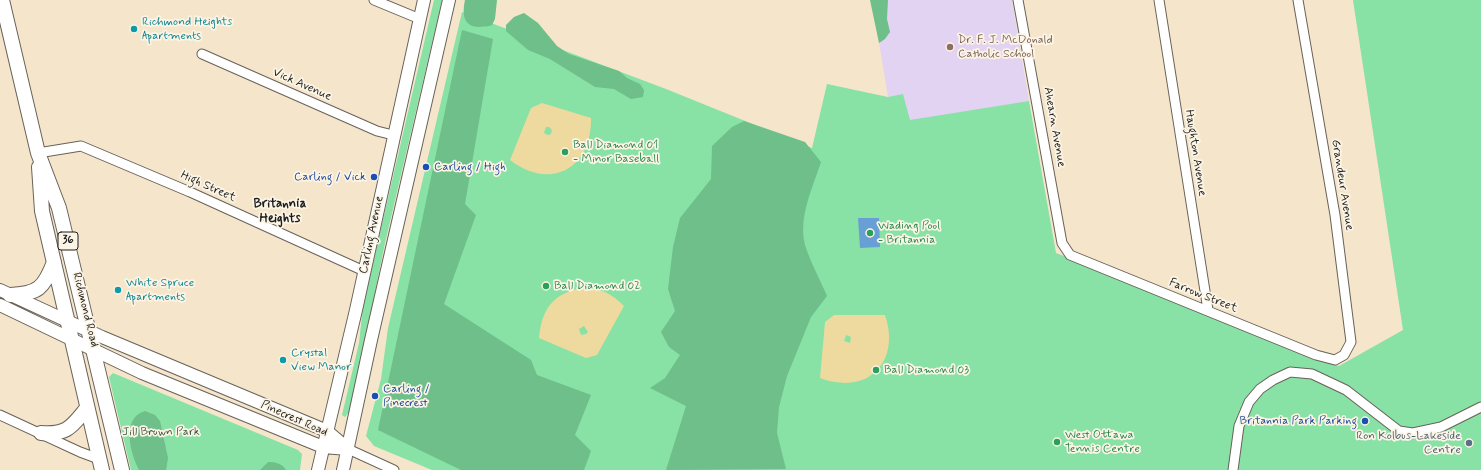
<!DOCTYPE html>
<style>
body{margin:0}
canvas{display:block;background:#f5e5cb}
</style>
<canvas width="1481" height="470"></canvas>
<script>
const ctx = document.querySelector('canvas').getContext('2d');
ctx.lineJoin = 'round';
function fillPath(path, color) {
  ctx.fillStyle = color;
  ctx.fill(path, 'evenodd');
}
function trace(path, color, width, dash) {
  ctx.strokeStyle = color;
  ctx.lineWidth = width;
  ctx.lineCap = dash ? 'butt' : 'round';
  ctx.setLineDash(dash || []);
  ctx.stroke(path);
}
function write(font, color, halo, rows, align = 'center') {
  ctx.font = font + ' Mynerve,sans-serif';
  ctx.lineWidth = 3.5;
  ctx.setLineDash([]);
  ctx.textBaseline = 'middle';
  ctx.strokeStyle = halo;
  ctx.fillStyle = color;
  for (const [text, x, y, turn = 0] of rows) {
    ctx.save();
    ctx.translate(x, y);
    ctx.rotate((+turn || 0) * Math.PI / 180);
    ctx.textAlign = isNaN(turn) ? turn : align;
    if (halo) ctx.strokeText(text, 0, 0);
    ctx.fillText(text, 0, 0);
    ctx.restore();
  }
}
fillPath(new Path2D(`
 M872,0H1012L1029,101L909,121L888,97Z`), '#e3d3f2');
fillPath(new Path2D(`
 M434,0H442L385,243L354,395L349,412L345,417L342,415L359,343L363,306Z
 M1353,0H1481V470H432L374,446L366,436L381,379L388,328L462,12L666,89L812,148L827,84L888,97L903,94L910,120L1029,101L1056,253L1216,314L1339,366L1403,330Z
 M113,373L298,450L302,454L300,470H131L109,377Z`), '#88e1a5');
fillPath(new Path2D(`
 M465,0H497L495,19L492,25C489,27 484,26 480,27C463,27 462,14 465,0Z
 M870,0H888L887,19L890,32L885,39L879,43Z
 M524,13L538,23L557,46L569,54L619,71L627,78L640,84L644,90L643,97L631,99L614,89L595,87L550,59L528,50L506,31V25L514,17Z
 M462,30L493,39L465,204L476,215L444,304L531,360L537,375L591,395L575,435L591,451L584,470H461L378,430Z
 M744,121L805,142L821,162C813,187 798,217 805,245C810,261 820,280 827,296L811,317L787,376L779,407L777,433L786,469L666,470L686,406L650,388L665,378L680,355L669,347L661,332L675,311L668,289L673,247L680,218L711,179L712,146L732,127Z
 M145,411L155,415L160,421L168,458L166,470H139C130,453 121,418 145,411Z
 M268,462C275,462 282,463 286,470H260Z`), '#6ebf8a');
fillPath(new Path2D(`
 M542,103L591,118C592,169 550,191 510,160L531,108ZM546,127H549L552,130L551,134L548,135L544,133Z
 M585,287C602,289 612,294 624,306L597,355L586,358L539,338C542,307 554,293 585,287ZM584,326L588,332L586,334L581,335L579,329Z
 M834,315H885C901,362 868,396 820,378L825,322ZM846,335L851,337L850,343L844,341Z`), '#eeda9e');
fillPath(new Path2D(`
 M858,218H879L880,247L860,248Z`), '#68a0d6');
const minor = new Path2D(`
 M374,0L420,19
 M1018,0L1062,243L1070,255L1316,355L1335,360L1344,355L1351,342L1335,215L1298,0
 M1159,0L1208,310
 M202,54L377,131L393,135
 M38,153L81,146L190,192L364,271
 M0,415L80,452L99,459
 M348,449L394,470
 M1233,470L1239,426L1249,402L1260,389L1273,380L1290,372L1312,374L1346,390L1399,431L1413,433L1441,427L1481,407`);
const secondary = new Path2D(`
 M0,290L102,337L327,431L348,449
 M0,305L142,373L323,447L348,449
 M318,470L356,310L424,0
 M343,470L371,340L449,0`);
const primary = new Path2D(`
 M2,0L38,153L59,208L122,470
 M39,167L42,211L102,470
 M10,295C38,294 44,288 54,262
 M41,433C68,435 72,426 87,408`);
trace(minor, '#686259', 11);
trace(secondary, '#686259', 14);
trace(primary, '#686259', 16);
trace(minor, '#fff', 9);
trace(secondary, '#fff', 12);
trace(primary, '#fff', 14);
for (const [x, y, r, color] of [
 [134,29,4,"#0f9aa8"],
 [950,47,4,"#8d6e63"],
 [565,152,4,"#2e9e5b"],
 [426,167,4,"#1a4fb4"],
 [374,177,4,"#1a4fb4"],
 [870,233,4,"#2e9e5b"],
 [546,286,4,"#2e9e5b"],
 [118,290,4,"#0f9aa8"],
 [283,360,4,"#0f9aa8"],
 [876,370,4,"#2e9e5b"],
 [375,396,4,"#1a4fb4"],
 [1365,421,4,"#1a4fb4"],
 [1057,442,4,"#2e9e5b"],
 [1469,443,4,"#5c6f8a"]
]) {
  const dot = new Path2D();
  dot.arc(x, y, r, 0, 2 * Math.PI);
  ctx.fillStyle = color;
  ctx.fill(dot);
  trace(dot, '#fcf5e5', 1.5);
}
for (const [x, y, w] of [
 [68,241,20]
]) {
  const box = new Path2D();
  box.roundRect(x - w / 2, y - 9, w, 18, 3);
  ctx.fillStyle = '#fcf5e5';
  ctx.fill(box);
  trace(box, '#1c1c1c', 1);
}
write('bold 11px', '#1c1c1c', null, [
 ["36",68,241]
]);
write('12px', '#0d838f', '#fcf5e5', [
 ["Richmond Heights",142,22],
 ["Apartments",142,36],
 ["White Spruce",126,283],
 ["Apartments",126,297],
 ["Crystal",291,353],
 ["View Manor",291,367]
], 'left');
write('12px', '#785e54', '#fcf5e5', [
 ["Dr. F. J. McDonald",958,40],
 ["Catholic School",958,54]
], 'left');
write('12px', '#1c1c1c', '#fcf5e5', [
 ["Vick Avenue",302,85,24],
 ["Ahearn Avenue",1054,127,80],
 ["Haughton Avenue",1195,153,81],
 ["Grandeur Avenue",1342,185,81],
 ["High Street",208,187,24],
 ["Carling Avenue",372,235,-78],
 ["Farrow Street",1203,296,22],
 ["Richmond Road",85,310,76],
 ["Pinecrest Road",294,419,24]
]);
write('12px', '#27864d', '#fcf5e5', [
 ["Ball Diamond 01",573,145],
 ["- Minor Baseball",573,159],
 ["Wading Pool",878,226],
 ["- Britannia",878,240],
 ["Ball Diamond 02",554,286],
 ["Ball Diamond 03",884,370],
 ["West Ottawa",1065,435],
 ["Tennis Centre",1065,449]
], 'left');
write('12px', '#164399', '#fcf5e5', [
 ["Carling / High",434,167],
 ["Carling / Vick",366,177,"right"],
 ["Carling /",383,389],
 ["Pinecrest",383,403],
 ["Britannia Park Parking",1357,421,"right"]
], 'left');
write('12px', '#3c5745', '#fcf5e5', [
 ["Jill Brown Park",161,432]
]);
write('12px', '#4e5e75', '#fcf5e5', [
 ["Ron Kolbus-Lakeside",1461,436],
 ["Centre",1461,450]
], 'right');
write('bold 13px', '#1c1c1c', '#fcf5e5', [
 ["Britannia",280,204],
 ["Heights",280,219]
]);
</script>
